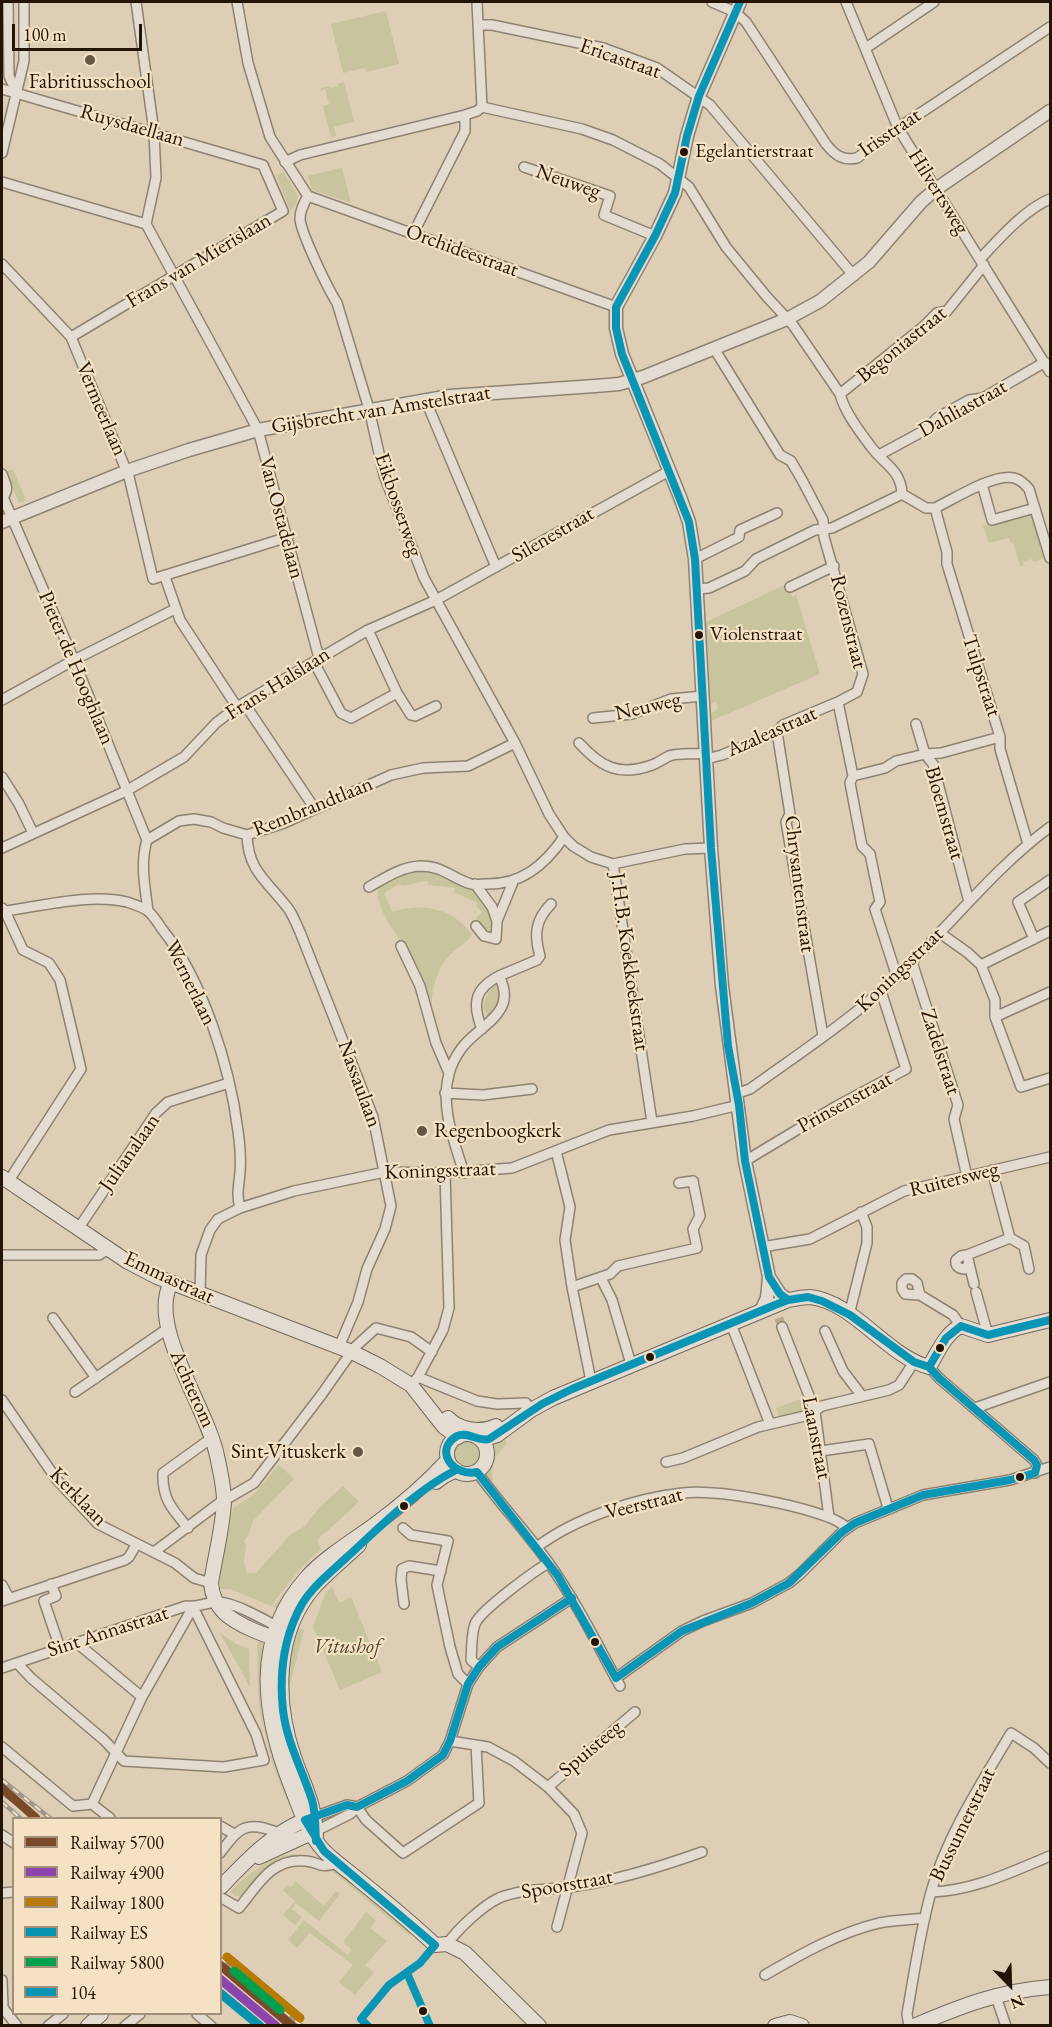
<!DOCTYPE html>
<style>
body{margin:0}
#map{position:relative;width:1052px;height:2027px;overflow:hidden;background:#deceb6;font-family:"EB Garamond",serif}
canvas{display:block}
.frame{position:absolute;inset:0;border:3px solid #241406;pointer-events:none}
.legend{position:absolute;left:12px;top:1817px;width:210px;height:198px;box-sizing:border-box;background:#f5e1c4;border:2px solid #a18f78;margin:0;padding:8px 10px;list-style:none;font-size:18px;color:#241406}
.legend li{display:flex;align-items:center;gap:12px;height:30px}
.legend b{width:30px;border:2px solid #a18f78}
.north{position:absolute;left:980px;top:1955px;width:60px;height:60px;-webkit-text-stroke:4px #f5e1c4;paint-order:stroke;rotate:157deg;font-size:16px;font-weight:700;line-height:24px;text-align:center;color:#241406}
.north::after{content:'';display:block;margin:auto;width:21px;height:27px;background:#241406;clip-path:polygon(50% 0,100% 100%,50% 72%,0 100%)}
.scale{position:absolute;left:12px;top:24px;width:130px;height:27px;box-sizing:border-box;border:3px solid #241406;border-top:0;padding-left:8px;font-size:18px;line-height:21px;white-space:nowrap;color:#241406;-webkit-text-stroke:4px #f5e1c4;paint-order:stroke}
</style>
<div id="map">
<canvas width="1052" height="2027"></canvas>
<div class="frame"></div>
<ul class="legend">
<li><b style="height:8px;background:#7a4b2a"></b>Railway 5700</li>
<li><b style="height:8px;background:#8e44ad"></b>Railway 4900</li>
<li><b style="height:8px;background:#b87a02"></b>Railway 1800</li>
<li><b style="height:8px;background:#0593b0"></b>Railway ES</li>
<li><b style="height:8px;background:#029f4d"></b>Railway 5800</li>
<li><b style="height:8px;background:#0b95b4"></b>104</li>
</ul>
<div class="north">N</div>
<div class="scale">100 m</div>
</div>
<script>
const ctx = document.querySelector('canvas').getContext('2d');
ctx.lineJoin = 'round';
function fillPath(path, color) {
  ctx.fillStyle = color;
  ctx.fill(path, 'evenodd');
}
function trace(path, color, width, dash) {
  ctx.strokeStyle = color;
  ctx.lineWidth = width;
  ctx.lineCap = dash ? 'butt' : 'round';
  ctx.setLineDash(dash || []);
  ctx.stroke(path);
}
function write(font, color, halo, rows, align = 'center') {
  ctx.font = font + ' "EB Garamond",serif';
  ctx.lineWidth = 4.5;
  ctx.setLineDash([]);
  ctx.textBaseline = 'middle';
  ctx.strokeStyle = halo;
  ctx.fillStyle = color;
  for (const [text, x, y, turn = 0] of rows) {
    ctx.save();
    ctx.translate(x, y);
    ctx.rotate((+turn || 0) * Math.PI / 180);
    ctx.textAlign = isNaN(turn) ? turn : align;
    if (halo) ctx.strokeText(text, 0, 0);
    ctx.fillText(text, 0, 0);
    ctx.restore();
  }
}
fillPath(new Path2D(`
 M386,11L399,64L366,72L365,68L343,73L331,24Z
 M344,82L354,122L334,127L336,136L331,137L323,106L329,104L325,89L320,91L321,88L329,86L330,88L338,86V84Z
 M341,168H342L351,203L312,190L308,176Z
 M283,172L298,195L295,207L290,210L276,175Z
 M13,469L26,501L19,503L6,472Z
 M1031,513L1044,559L1033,562L1032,559L1023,562L1024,565L1020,566L1013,543H1011L1009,538L989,543L983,526Z
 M787,584L792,597L796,595L820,674L711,721V714L718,708L716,702L711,704L706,622Z
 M421,870L444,873L476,890L486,903L495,928L490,932L484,929L476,918L482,912L476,906L478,903L454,892L455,888L428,885L427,881L401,886L400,883L384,893L392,912C423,902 453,908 472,935C467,943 460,945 454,951C437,966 433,985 431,1007C424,991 419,974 411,958C403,942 371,905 379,888C392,879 404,871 421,870Z
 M496,985H500C501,999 497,1008 489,1020C479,1007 485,994 496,985Z
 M806,1397L810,1407L807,1411L779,1417L776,1408Z
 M502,1434L507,1444C496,1455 490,1463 493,1479L491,1482L489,1481L486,1471L489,1459L490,1445L491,1442Z
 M453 1454a14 14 0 1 1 28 0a14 14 0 1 1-28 0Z
 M279,1465L294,1479L253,1521L248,1536L244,1541L246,1544L244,1563L247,1573H256L290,1535L305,1526L319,1508L343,1486L359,1502L317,1540L321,1549L299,1570L271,1606L230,1589H220V1574L233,1508L252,1496Z
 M423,1475L425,1478L282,1611L273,1607C287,1590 300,1573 316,1558C328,1547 341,1540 354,1531C378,1514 400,1494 423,1475Z
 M332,1587L339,1603L351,1597L382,1672L340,1690L313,1627L326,1592Z
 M295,1627L304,1630L290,1684V1711L283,1681Z
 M220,1633L236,1644L249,1649L250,1687Z
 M260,1637C268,1646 260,1674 260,1687C259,1726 274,1763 289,1799L287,1800L273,1766L262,1722L259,1707L257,1646Z
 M297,1854V1857L266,1870L264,1869L241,1897L235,1896L230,1892C247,1875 272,1854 297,1854Z
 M339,1869L412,1931L409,1935L331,1870Z
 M295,1881L324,1906L336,1891L340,1894L319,1921L296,1903L292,1909L302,1917L295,1925L283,1915L295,1901L283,1890L287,1885L291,1887Z
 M366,1912L376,1921L370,1928L387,1941L365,1965L374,1972L355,1995L339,1982L353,1965L310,1933L297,1948L288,1940L304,1920L348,1955L352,1950L343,1942Z`), '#c8c49d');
trace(new Path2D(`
 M779,1318L782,1327`), '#b9a993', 9, [9, 4.5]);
const minor = new Path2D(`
 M8,2L9,76L17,94
 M136,2L154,132L156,178L146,224
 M237,2L248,63L270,137L308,196
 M477,2L482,107
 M712,2L735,12L746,22L826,144C835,155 842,161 857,158L898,128L1050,27
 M846,2L898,128L1050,372
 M479,25H492L603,48L657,68L710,105L854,276
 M866,48L934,2
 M2,89L263,165L283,211L71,337
 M2,153L24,61V2
 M285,162L300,155L465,115L477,111L482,107L582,129L613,140L660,164L689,187L726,247L767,297L793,325L840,394C845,413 860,432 872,448C885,465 901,470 902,494
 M524,167L610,196L604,215L655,236
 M2,182L146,224
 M308,196C304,203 300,210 300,219C301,233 328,289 337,303L369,409L384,475L424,578L515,743L549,814L564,837L573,846L591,857L613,864L685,849L711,848
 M308,196L616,307
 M146,224L258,430L319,658
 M414,232L465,131V115
 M980,259C999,239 1025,209 1050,199
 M2,264L71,337L129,477L153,579L288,537
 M715,350L780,455L791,461L802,480L823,520L824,537L863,674L857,692L838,702L853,776L850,783L862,846L870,854L880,902L875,909L897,977
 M840,394L923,327L937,313L947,311L984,265
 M425,399L496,567
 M879,455L927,429L937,418L969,400L983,398L1045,362
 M2,474C5,483 10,489 3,497
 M982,484L992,520L1035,508
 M3,497L74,660L147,840
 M935,508L947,552V564L1000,737V749L1028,844
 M695,559L739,537L740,530L777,513
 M165,577L180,620L237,707
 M790,587L834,566
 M697,589L709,588L745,571L756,559L815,530L832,528L902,494L926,508H935C954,499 994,473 1014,478C1021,480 1025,484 1029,489L1050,558
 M314,662L341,713L351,718L397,693L368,630
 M397,693L411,715L415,716L436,706
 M2,700L74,660L175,609
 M244,703L315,809
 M593,718L632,714L671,699L703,696
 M916,724L925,754L933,764L969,902
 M777,732L790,814L786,822L823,1036
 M579,743C601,767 619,777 652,765C658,763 663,759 669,756C680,752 694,755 706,753
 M706,759L722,755L777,732L783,725L838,702
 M853,776L885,768L896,761L925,754L941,753L1000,737
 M2,777L19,804L33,833
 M247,835C248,871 267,881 287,907C293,914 296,924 300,932L373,1117L391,1206L385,1229L367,1269L358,1302L339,1347
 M2,848L126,791L184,757L216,723L237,707L368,630L436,600L669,471
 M613,864L652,1122
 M475,884L492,907L497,921
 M369,887C385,878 401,867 420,866C444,866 451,878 471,884C475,885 481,884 485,884C521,885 544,866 564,837
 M2,908L5,911C42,906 91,893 127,902C133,904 143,907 148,911C153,915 158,923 162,929C203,980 230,1067 238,1131C240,1145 241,1159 240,1172C239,1187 236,1193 240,1208
 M5,911L23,950L49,963L60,980L81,1069L8,1182
 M148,911C145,887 140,863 147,840L179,821L194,819L211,822L223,828L247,835L284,823L391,775L423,768L468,766L515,743
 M476,926L484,936L496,939L497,921L513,882
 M940,933L968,953L981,965L995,1000V1017L1021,1087L1050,1078
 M1034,939L1018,902L1050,880
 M401,946L420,986L436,1043L449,1073
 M912,962L958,1105L954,1119L967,1177
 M981,965L1050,931
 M499,976L537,960L540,956C534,935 535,920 551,904
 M995,1017L1050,992
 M445,1093L483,1095L532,1089
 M737,1095L741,1092L750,1089C801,1052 854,1018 899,974C950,926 993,869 1050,827
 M556,1151L570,1207L565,1240L572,1287L591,1381
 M745,1161L835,1107L906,1069L881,991
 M992,1170L1010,1238L1024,1246L1029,1269
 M464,1173C454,1141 440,1107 449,1074C451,1066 456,1056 461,1049C478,1025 519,1014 499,976C474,989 472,1004 482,1029
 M78,1229L156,1113L168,1102L229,1083
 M762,1247L810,1239L904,1191L1050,1157
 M2,1255H99L108,1249
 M967,1255L1010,1238
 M968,1265L965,1269C959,1269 955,1266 956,1260L961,1256L967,1255L974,1284
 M601,1278L612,1300L631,1364
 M572,1287L610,1274L618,1266L697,1248L693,1229L700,1216L693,1181L679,1183
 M976,1292L988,1335
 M200,1294L201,1255L210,1230L218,1219L240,1208L294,1191L385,1172L445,1173L512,1168L609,1130L693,1116L739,1105
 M920,1295L917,1283L912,1279H906L902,1283V1289L905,1294L920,1295L953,1315L961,1326
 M849,1315L867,1243V1227L861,1212
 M53,1318L96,1378
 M731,1324L770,1424
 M782,1327L815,1411L829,1517
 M825,1331L843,1371L862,1396
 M929,1367L939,1378L1034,1460L1037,1465L1035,1473
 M418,1377L477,1401L497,1404L526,1403L531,1410
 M411,1385L418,1377L443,1330L449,1308L445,1173
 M75,1392L167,1329
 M2,1400L57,1480L98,1524L175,1563L194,1578L211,1583
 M975,1408L1050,1382
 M821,1451L869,1444L888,1508
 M666,1462L683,1458L758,1427L809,1415L822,1406L889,1390L899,1385L914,1362
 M477,1472C499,1503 526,1531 548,1562C576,1601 597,1644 620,1686
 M188,1528C172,1509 162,1499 163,1473L213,1437
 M403,1528L411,1535L448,1541L437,1585L450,1647L458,1674L468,1684
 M537,1547C575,1518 636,1498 683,1493C719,1489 793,1504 828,1517C835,1519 842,1524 848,1528
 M154,1552L218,1504L254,1483L322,1394L355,1347L376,1328L411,1337L432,1352
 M51,1584L56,1596L44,1601L60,1648
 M2,1585L9,1598
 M2,1601L125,1560L129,1557L136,1545
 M404,1604L401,1580L402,1569L409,1566L441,1571
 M77,1643L142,1697
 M17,1663L31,1678L104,1740L124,1761L224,1767L264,1760L256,1734L193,1607
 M479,1667L471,1660C472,1649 471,1631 476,1622C483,1609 535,1570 549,1563
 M2,1668L186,1606C198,1608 207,1602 218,1602C233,1602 266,1620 279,1628
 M616,1678L682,1631L703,1621L752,1603L789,1583L800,1574L842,1532L855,1523L923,1495L1010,1480L1050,1467
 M450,1741L488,1747L514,1761L548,1787L574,1814L582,1833L557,1927
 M2,1747L73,1806L92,1804L110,1818
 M548,1787L635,1712
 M92,1804L142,1697L193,1607
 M357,1807L366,1820L403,1853L479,1803L476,1745
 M311,1818L347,1805L357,1807
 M220,1826L234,1834
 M316,1831L350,1814L357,1807L407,1781L443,1755L450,1741L468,1684L479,1667L497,1647L572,1598
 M2,1835L14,1843
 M220,1853C240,1827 245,1820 279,1833
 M931,1892C973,1891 1011,1872 1050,1856
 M2,1893L14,1892
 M220,1897L239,1908C258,1885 272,1857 306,1861C323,1863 317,1869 338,1863
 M447,1944C458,1929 482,1906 499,1898C523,1888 552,1890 577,1886C617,1880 663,1866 702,1852
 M765,1975C801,1954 838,1933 879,1923C894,1920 910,1920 925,1918
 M2,1980L3,2008L17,2026
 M995,1994L1006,2026
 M197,2014L211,2026
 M48,2026L63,2014
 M125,2026L140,2014
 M909,2026L907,2014C914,1974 920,1932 931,1892C946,1837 982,1782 1011,1733L1034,1748L1050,1763`);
const tertiary = new Path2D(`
 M740,2L699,96L687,136L675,193L655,236L616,307V328L622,354L680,497L689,522L695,559L711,848L722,986L745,1161L769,1277L767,1298L761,1311
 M2,522L127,471L189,450L258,430L450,396L595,386L619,384L643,377L787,319L820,301L869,262L921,202L936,189L1050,111
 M769,1277L780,1294L788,1300`);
const secondary = new Path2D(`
 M2,1177L128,1262L157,1277L352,1352L380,1366L411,1385L444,1427L458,1437
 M171,1283C147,1326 208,1409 217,1456C220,1470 224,1487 224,1501C223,1527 215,1557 211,1583C213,1609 230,1620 253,1630C262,1634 270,1637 280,1639
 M448,1418C460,1431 481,1433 496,1426
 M447 1454a20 20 0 1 1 40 0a20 20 0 1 1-40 0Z
 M481,1440L497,1435L531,1410L553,1398L788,1300C795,1299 803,1297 810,1297C855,1302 886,1356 929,1367C937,1354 946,1332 961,1326L988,1335L1050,1320
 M448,1460C426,1484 399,1507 373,1526C351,1542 327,1556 308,1576C251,1639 263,1714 291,1786C299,1807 308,1834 324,1851C334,1861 347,1870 359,1880C385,1901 411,1922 435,1945L447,1944L465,1953L539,2026
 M436,1482L444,1476L456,1470
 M316,1836C315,1803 304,1786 294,1757C275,1702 274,1632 315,1586C328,1572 344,1559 359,1545
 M259,1857L316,1831
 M221,1887C246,1861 271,1834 305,1820
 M88,2026L101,2014
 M775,2026L790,2022L802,2026
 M914,2026C961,2006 999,1991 1050,1987`);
trace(minor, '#8d8272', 12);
trace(tertiary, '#8d8272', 15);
trace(secondary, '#72685b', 16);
trace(minor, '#e4dcd0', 9);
trace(tertiary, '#e4dcd0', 12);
trace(secondary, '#e4dcd0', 14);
const rail = new Path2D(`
 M2,1780L50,1818
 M2,1793L33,1815
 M2,1802L20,1818
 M220,1958L302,2026`);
trace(rail, '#9f978c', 4.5);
trace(rail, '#f5e1c4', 2, [7]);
trace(new Path2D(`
 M740,2L699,96L687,136L675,193L655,236L616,307V328L622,354L689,522L695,559L711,848L728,1046L739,1105L745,1161L769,1277L780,1294L788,1300
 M808,1297L822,1301L850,1315L914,1362L929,1367L939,1378L1034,1460L1037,1465L1035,1473L1010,1480L923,1495L855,1523L842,1532L789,1583L752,1603L682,1631L616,1678L558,1576L477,1472C453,1477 433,1450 457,1436C467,1431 478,1442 489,1439L542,1404L572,1389L775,1305L788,1300Z
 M929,1367L946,1338L961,1326L988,1335L1050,1320
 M316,1841C315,1827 316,1813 312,1800C302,1769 287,1743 283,1710C279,1673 284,1636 302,1604C313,1586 331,1572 346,1558C380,1527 415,1491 456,1470
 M407,1973L430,2026
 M368,2026L361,2019L389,1985L420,1963L435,1945L324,1851L305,1820L347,1805L357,1807L407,1781L443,1755L450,1741L468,1684L479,1667L497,1647L572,1598`), '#0b95b4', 8);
trace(new Path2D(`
 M2,1788L36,1818
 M220,1965L292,2026`), '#7a4b2a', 9);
trace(new Path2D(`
 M220,1979L276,2026`), '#8e44ad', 9);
trace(new Path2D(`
 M227,1957L300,2018`), '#b87a02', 9);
trace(new Path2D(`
 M220,1993L260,2026`), '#0593b0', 9);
trace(new Path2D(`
 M234,1971L280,2010`), '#029f4d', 9);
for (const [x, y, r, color] of [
 [90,60,6,"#655544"],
 [684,152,5,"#241406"],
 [699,635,5,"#241406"],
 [422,1131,6,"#655544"],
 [940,1348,5,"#241406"],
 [650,1357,5,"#241406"],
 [358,1452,6,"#655544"],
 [1020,1477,5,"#241406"],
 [404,1506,5,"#241406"],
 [595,1642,5,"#241406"],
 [423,2011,5,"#241406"]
]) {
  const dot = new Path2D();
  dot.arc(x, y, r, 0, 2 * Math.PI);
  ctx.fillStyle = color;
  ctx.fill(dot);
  trace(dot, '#f5e1c4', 2);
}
write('20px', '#241406', '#f5e1c4', [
 ["Egelantierstraat",695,152],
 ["Violenstraat",710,635]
], 'left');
write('21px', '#241406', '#f5e1c4', [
 ["Ericastraat",620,59,19],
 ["Ruysdaellaan",132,126,16],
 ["Irisstraat",890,133,-34],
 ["Neuweg",568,182,19],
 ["Hilvertsweg",938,192,58],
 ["Orchideestraat",462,251,20],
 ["Frans van Mierislaan",199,261,-31],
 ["Begoniastraat",902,345,-39],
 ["Vermeerlaan",101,409,67],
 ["Dahliastraat",963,409,-29],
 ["Gijsbrecht van Amstelstraat",381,410,-9],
 ["Eikbosserweg",398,505,71],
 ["Van Ostadelaan",281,518,75],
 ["Silenestraat",553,535,-30],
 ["Rozenstraat",848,622,76],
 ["Pieter de Hooghlaan",76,668,67],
 ["Tulpstraat",981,676,72],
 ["Frans Halslaan",278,684,-32],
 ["Neuweg",648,707,-13],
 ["Azaleastraat",772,732,-24],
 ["Rembrandtlaan",313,807,-22],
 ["Bloemstraat",944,813,74],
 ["Chrysantenstraat",799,884,83],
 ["J.H.B. Koekkoekstraat",629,962,82],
 ["Koningsstraat",900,970,-44],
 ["Wernerlaan",190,983,64],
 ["Zadelstraat",940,1052,72],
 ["Nassaulaan",359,1084,70],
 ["Prinsenstraat",845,1103,-29],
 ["Julianalaan",130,1153,-55],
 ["Koningsstraat",440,1171,-2],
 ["Ruitersweg",954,1180,-14],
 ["Emmastraat",169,1278,25],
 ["Achterom",192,1389,66],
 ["Laanstraat",816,1438,79],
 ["Kerklaan",78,1497,46],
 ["Veerstraat",644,1504,-14],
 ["Sint Annastraat",108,1632,-18],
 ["Spuisteeg",591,1749,-40],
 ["Bussumerstraat",963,1825,-64],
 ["Spoorstraat",567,1885,-10]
]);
write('21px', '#241406', '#f5e1c4', [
 ["Fabritiusschool",90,82],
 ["Regenboogkerk",434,1131,"left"],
 ["Sint-Vituskerk",346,1452,"right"]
]);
write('italic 21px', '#50462d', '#f5e1c4', [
 ["Vitushof",347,1647]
]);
</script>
